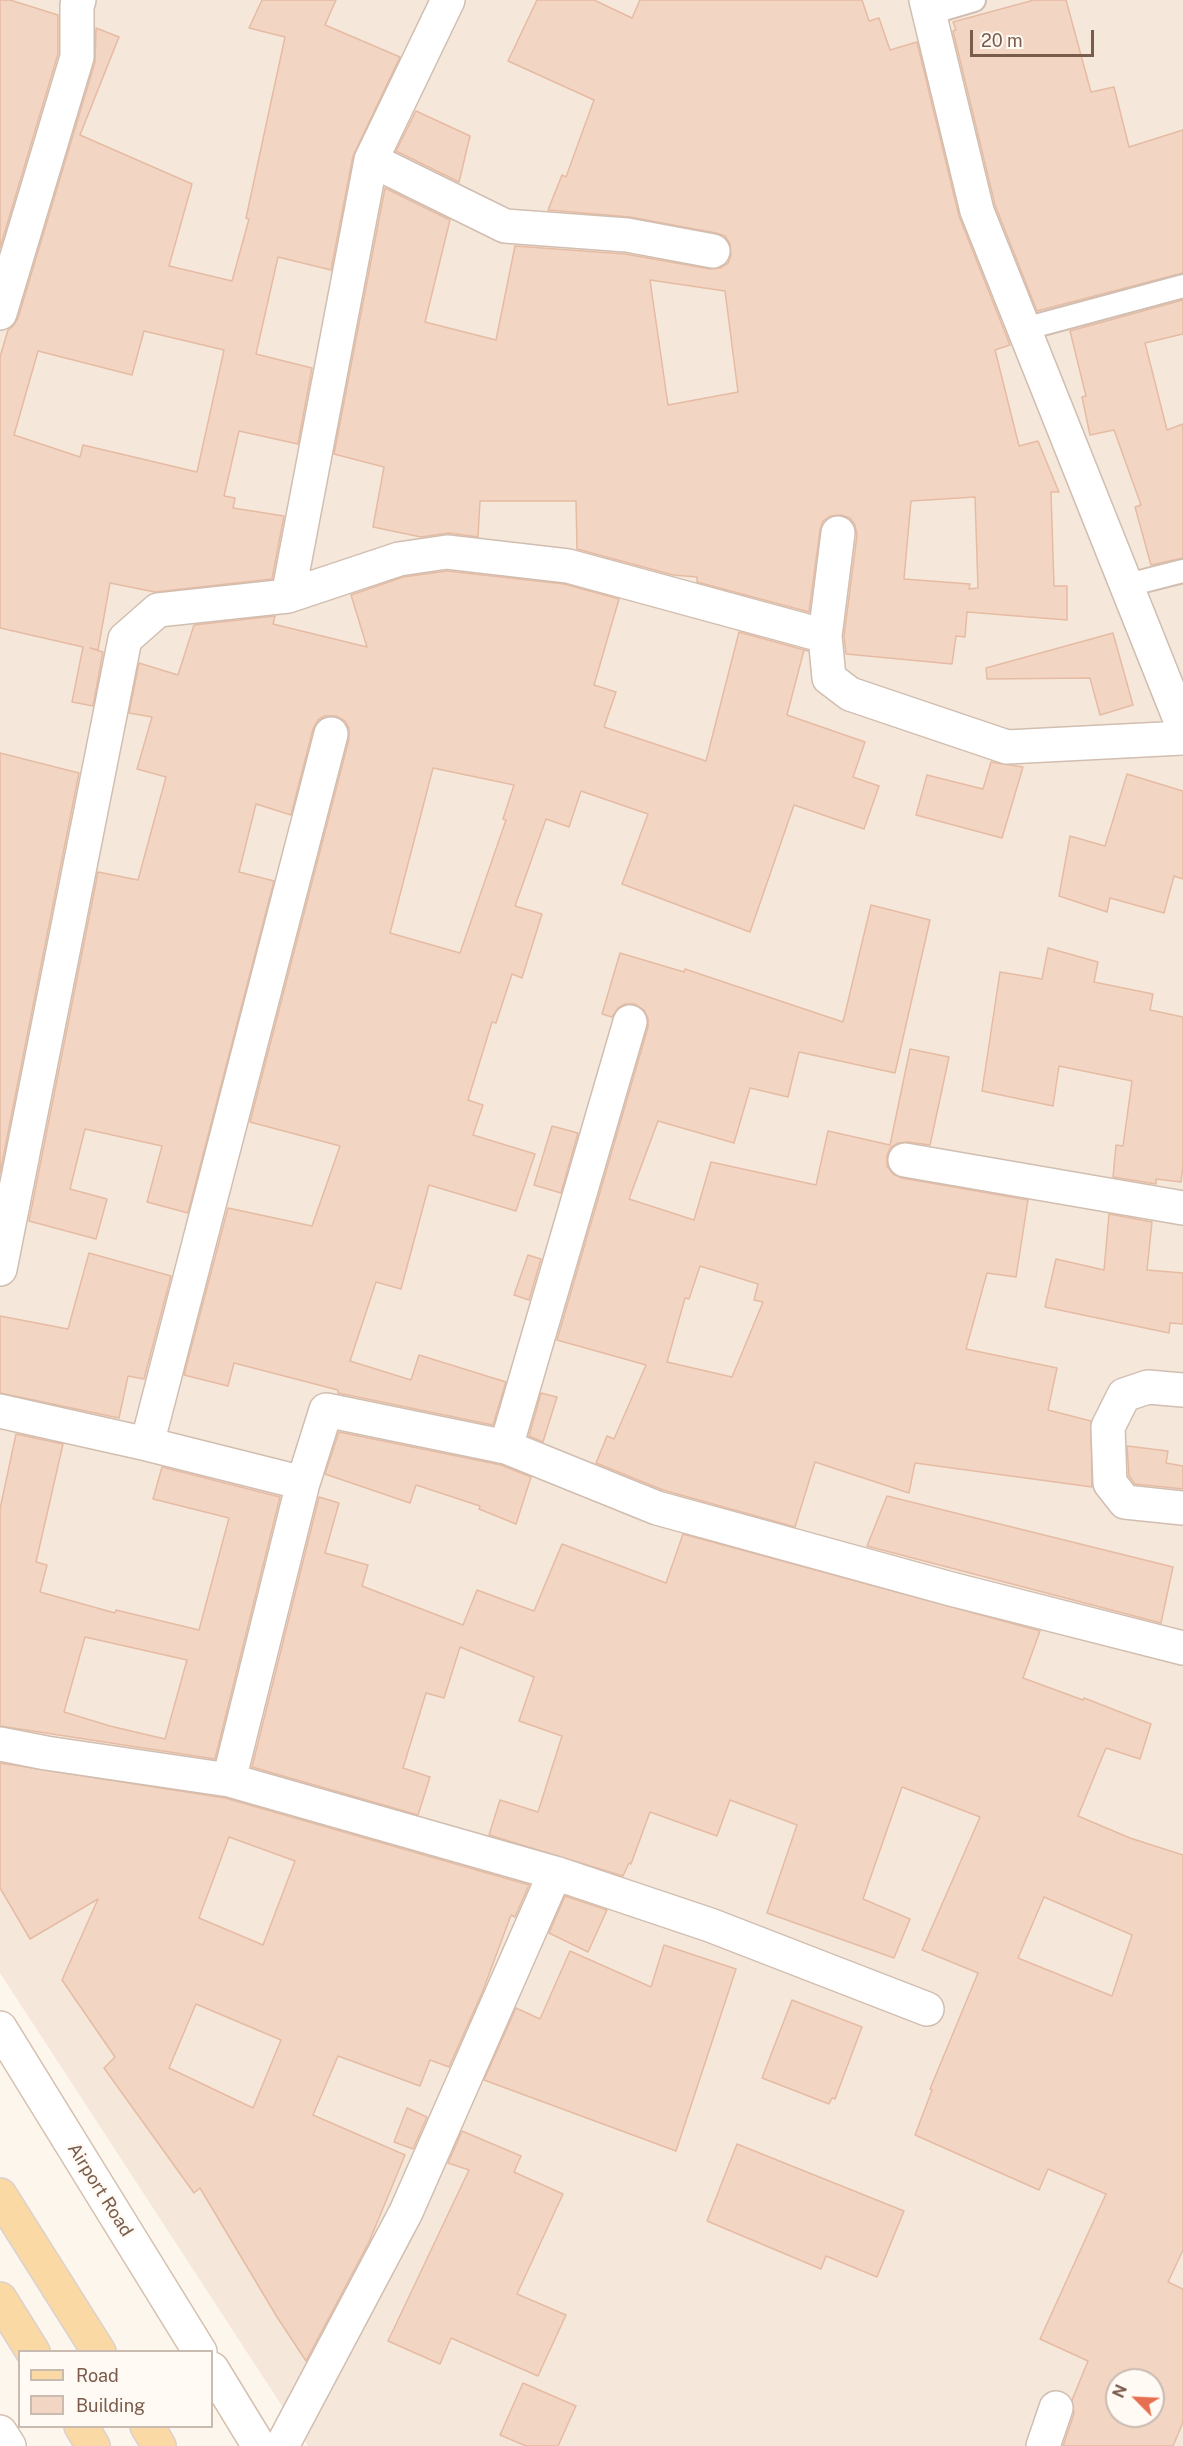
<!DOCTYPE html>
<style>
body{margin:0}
#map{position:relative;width:1183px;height:2446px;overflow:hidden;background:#fdf6ec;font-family:"Public Sans",sans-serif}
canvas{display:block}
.legend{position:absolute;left:18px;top:2350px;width:195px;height:78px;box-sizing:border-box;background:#fffaf3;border:2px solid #cabbb1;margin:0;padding:8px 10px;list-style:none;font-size:18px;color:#7a5c4d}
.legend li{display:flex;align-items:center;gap:12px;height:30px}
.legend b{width:30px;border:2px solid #cabbb1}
.north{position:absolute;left:1105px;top:2368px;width:60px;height:60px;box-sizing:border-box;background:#fffaf3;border:2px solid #cabbb1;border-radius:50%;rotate:294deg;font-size:16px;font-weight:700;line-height:24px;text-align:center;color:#7a5c4d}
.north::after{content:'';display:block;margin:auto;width:21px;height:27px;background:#e76f51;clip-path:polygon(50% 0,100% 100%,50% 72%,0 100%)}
.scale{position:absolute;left:970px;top:30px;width:124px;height:27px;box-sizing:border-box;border:3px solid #7a5c4d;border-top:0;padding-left:8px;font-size:18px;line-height:21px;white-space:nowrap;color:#7a5c4d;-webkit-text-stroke:4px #fffaf3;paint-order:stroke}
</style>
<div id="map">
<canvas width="1183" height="2446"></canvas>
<ul class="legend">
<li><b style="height:8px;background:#fbd9a5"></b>Road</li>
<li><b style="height:16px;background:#f3d5c3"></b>Building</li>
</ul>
<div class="north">N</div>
<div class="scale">20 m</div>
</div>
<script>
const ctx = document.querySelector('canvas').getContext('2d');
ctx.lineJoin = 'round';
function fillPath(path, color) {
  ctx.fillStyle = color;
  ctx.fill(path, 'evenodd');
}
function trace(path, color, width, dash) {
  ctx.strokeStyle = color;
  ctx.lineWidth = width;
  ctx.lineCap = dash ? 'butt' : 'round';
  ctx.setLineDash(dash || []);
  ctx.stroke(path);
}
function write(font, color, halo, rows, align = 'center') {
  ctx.font = font + ' "Public Sans",sans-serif';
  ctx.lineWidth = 5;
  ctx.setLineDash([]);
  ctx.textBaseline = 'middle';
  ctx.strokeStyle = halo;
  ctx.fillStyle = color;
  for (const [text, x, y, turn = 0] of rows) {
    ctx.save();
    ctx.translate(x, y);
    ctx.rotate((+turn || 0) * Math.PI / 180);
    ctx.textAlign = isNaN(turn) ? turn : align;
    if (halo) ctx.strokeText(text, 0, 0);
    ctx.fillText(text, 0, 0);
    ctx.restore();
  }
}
fillPath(new Path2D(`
 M0,0H1183V2446H308L0,1973ZM1117,2380H1153V2416H1117Z`), '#f5e8da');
const building = new Path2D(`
 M0,0H10L58,15V54L0,248Z
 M262,0H336L325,25L400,57L353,156L331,270L278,257L256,354L312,368L298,444L239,431L224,496L235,498L233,508L284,516L272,579L155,592L110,583L98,650L90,648L103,652L93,706L72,702L83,647L0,628V357L8,330L13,326L18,318L95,62L96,28L119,37L80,135L192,184L169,266L232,281L249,219L246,218L285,37L249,28ZM144,331L224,350L197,472L83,445L80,457L14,435L38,351L132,375Z
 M537,0H594L632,18L640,0H862L869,21L879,18L890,50L917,42L959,216L1010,345L995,350L1019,446L1038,441L1059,492H1051L1054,586H1067V620L967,612L965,637L956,636L952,664L846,654L844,636L857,535L855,525L850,518L841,515L830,516L823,521L820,530L809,612L697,582V577L673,575L577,549L576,501H480L478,537L449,533L421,537L373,527L384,467L334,454L385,188L450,220L425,322L496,340L515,246L625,254L710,269L720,268L728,263L731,255L730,244L725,236L716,233L630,217L548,210L562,175L566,177L594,100L508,61ZM650,280L725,291L738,392L668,405ZM975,497L978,588L969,589L970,584L904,579L911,501Z
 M1034,0H1066L1091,92L1114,87L1129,147L1183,130V273L1037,311L995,205L953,31L956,30L953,22Z
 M416,111L470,136L459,182L396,151Z
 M1183,300V334L1145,343L1167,430L1183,424V558L1151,565L1135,507L1141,505L1114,430L1090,435L1082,397L1086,396L1070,331Z
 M447,571L564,584L619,599L594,685L616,692L604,727L706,761L739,632L808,651L804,650L787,715L865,742L853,777L879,786L864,829L794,805L750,932L622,884L648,814L581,791L569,827L546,819L515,906L542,914L522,978L512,974L496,1023L492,1022L468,1100L483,1105L473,1135L535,1154L516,1211L429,1185L401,1289L376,1282L350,1361L411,1380L419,1355L506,1382L493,1425L338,1393V1390L234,1363L228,1386L184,1375L228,1208L312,1226L340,1146L250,1122L349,739V728L345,721L336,716H325L318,720L313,729L291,815L256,804L239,872L274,881L188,1213L147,1202L162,1146L85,1129L70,1189L107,1199L96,1239L29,1221L98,872L138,880L166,777L137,769L152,717L129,713L139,663L178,675L194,625L275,616L273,624L367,647L351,595L403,577ZM433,768L514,785L503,819L506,820L460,953L390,933Z
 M1113,633L1133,705L1100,715L1090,678L987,679L986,668Z
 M0,753L79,773L0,1173Z
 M991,762L1023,767L1002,838L916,815L927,775L983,789Z
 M1127,774L1183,791V879L1174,876L1164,913L1110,898L1107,912L1059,896L1070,836L1105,846Z
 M871,905L930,920L895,1073L799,1052L788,1097L750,1088L734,1143L658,1121L629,1199L694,1220L711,1162L816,1185L828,1131L890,1145L910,1049L949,1057L930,1145L908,1142L898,1143L890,1148L887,1156V1166L893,1174L902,1178L1028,1200L1016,1277L987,1273L966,1349L1057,1368L1048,1410L1091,1421L1092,1487L915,1463L909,1493L815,1462L795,1527L663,1490L596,1463L607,1436L614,1439L646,1365L557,1340L648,1027V1018L644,1010L635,1004H625L618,1008L612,1017L602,1014L620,953L684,972L685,969L843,1022ZM700,1266L758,1284L754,1300L763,1302L732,1377L667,1362L685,1298L689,1299Z
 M1048,948L1098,962L1094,982L1153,994L1150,1010L1183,1017V1165L1181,1182L1156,1179V1184L1113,1177L1116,1145L1123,1146L1132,1081L1059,1066L1053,1106L982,1091L1000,972L1042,979Z
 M552,1126L578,1133L561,1193L534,1185Z
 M1109,1214L1152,1222L1147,1270L1183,1273V1324L1170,1323L1169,1333L1045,1307L1056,1259L1104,1270Z
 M89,1253L171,1276L144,1379L128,1376L119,1418L0,1393V1316L68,1329Z
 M528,1255L541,1259L529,1300L514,1295Z
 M541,1393L557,1397L543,1442L529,1436Z
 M339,1432L501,1465L531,1477L516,1524L479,1509L480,1506L416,1485L410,1503L325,1474Z
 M16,1434L63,1444L36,1562L47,1565L40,1592L115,1613L116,1610L199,1630L229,1518L153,1499L162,1467L280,1497L215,1759L0,1726V1509ZM85,1637L187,1660L165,1739L110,1726L64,1712Z
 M1127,1446L1168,1451L1166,1463L1183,1466V1489L1135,1484L1129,1476Z
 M887,1496L1173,1567L1161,1623L867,1546Z
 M319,1497L339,1503L325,1553L368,1565L362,1586L463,1625L477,1590L534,1611L562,1544L666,1583L683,1534L1040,1631L1023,1678L1083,1700L1084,1698L1151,1724L1140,1759L1106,1748L1078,1816L1130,1838L1183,1855V2250L1168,2282L1183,2289V2422L1173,2446H1063L1074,2414L1072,2400L1088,2361L1040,2339L1106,2194L1048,2169L1039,2190L915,2135L932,2090L930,2089L978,1973L922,1950L980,1817L902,1787L863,1899L910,1919L894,1958L767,1913L797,1825L730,1800L717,1836L650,1812L631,1864L629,1863L623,1876L489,1835L500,1800L538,1812L562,1736L519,1721L534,1677L460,1647L444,1698L426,1693L403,1768L430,1777L418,1815L252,1767ZM1044,1897L1132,1935L1112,1996L1018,1958ZM1117,2380H1153V2416H1117Z
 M0,1763L225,1798L529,1885L515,1917L511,1915L482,1993L449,2067L430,2060L420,2086L338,2056L313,2115L405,2155L369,2242L306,2361L277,2317L200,2188L194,2193L104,2068L115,2057L62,1980L98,1899L30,1939L0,1888ZM229,1837L295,1861L263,1945L199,1918ZM196,2004L281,2040L253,2108L169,2068Z
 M565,1896L607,1910L588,1952L549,1933Z
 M664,1945L736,1969L676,2151L484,2080L516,2008L540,2019L570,1951L651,1987Z
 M792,2000L862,2027L835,2099L832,2098L829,2104L762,2078Z
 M407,2108L427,2117L413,2149L394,2142Z
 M462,2131L521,2156L514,2172L563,2194L517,2294L566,2315L538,2376L451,2338L440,2364L388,2341L469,2170L448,2163Z
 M737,2144L904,2211L877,2277L826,2256L821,2269L707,2221Z
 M523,2383L576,2406L558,2446H526L500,2435Z`);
fillPath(building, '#f3d5c3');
trace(building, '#e6bba3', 1.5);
const lane = new Path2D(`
 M927,14L974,0
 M1024,329L1183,286
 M1128,585L1183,571`);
const street = new Path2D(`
 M926,0L977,211L1183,727
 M371,160L505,226L627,235L713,251
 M0,313L77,57V5L79,0
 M838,533L825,636L829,678L850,694L1007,747L1183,738
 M288,596L371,160L448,0
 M905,1160L1183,1208
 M0,1269L125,639L158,610L288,596L399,559L447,552L568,566L825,636
 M1183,1390L1148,1387L1124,1395L1108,1427L1110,1483L1125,1502L1183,1508
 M0,1411L147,1444L303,1483
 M147,1444L331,734
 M506,1447L630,1022
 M0,1744L46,1753L229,1780L555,1873L710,1925L927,2009
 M229,1780L303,1483L326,1410L506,1447L657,1508L951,1589L1183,1648
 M282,2446L406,2212L555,1873
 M1043,2446L1056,2408`);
const secondary = new Path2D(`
 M0,2028L200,2352
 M212,2369L259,2446
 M0,2432L9,2446`);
const primary = new Path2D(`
 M0,2195L99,2352
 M0,2299L33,2352
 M81,2426L93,2446
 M147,2426L159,2446`);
trace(lane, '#d1beb0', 26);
trace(street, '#d1beb0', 36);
trace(secondary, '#d6c0b0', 36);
trace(primary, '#dad1cd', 36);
trace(lane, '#fff', 22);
trace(street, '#fff', 33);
trace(secondary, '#fff', 33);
trace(primary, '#fbd9a5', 33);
write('18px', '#7a5c4d', '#fffaf3', [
 ["Airport Road",100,2190,58]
]);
</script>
